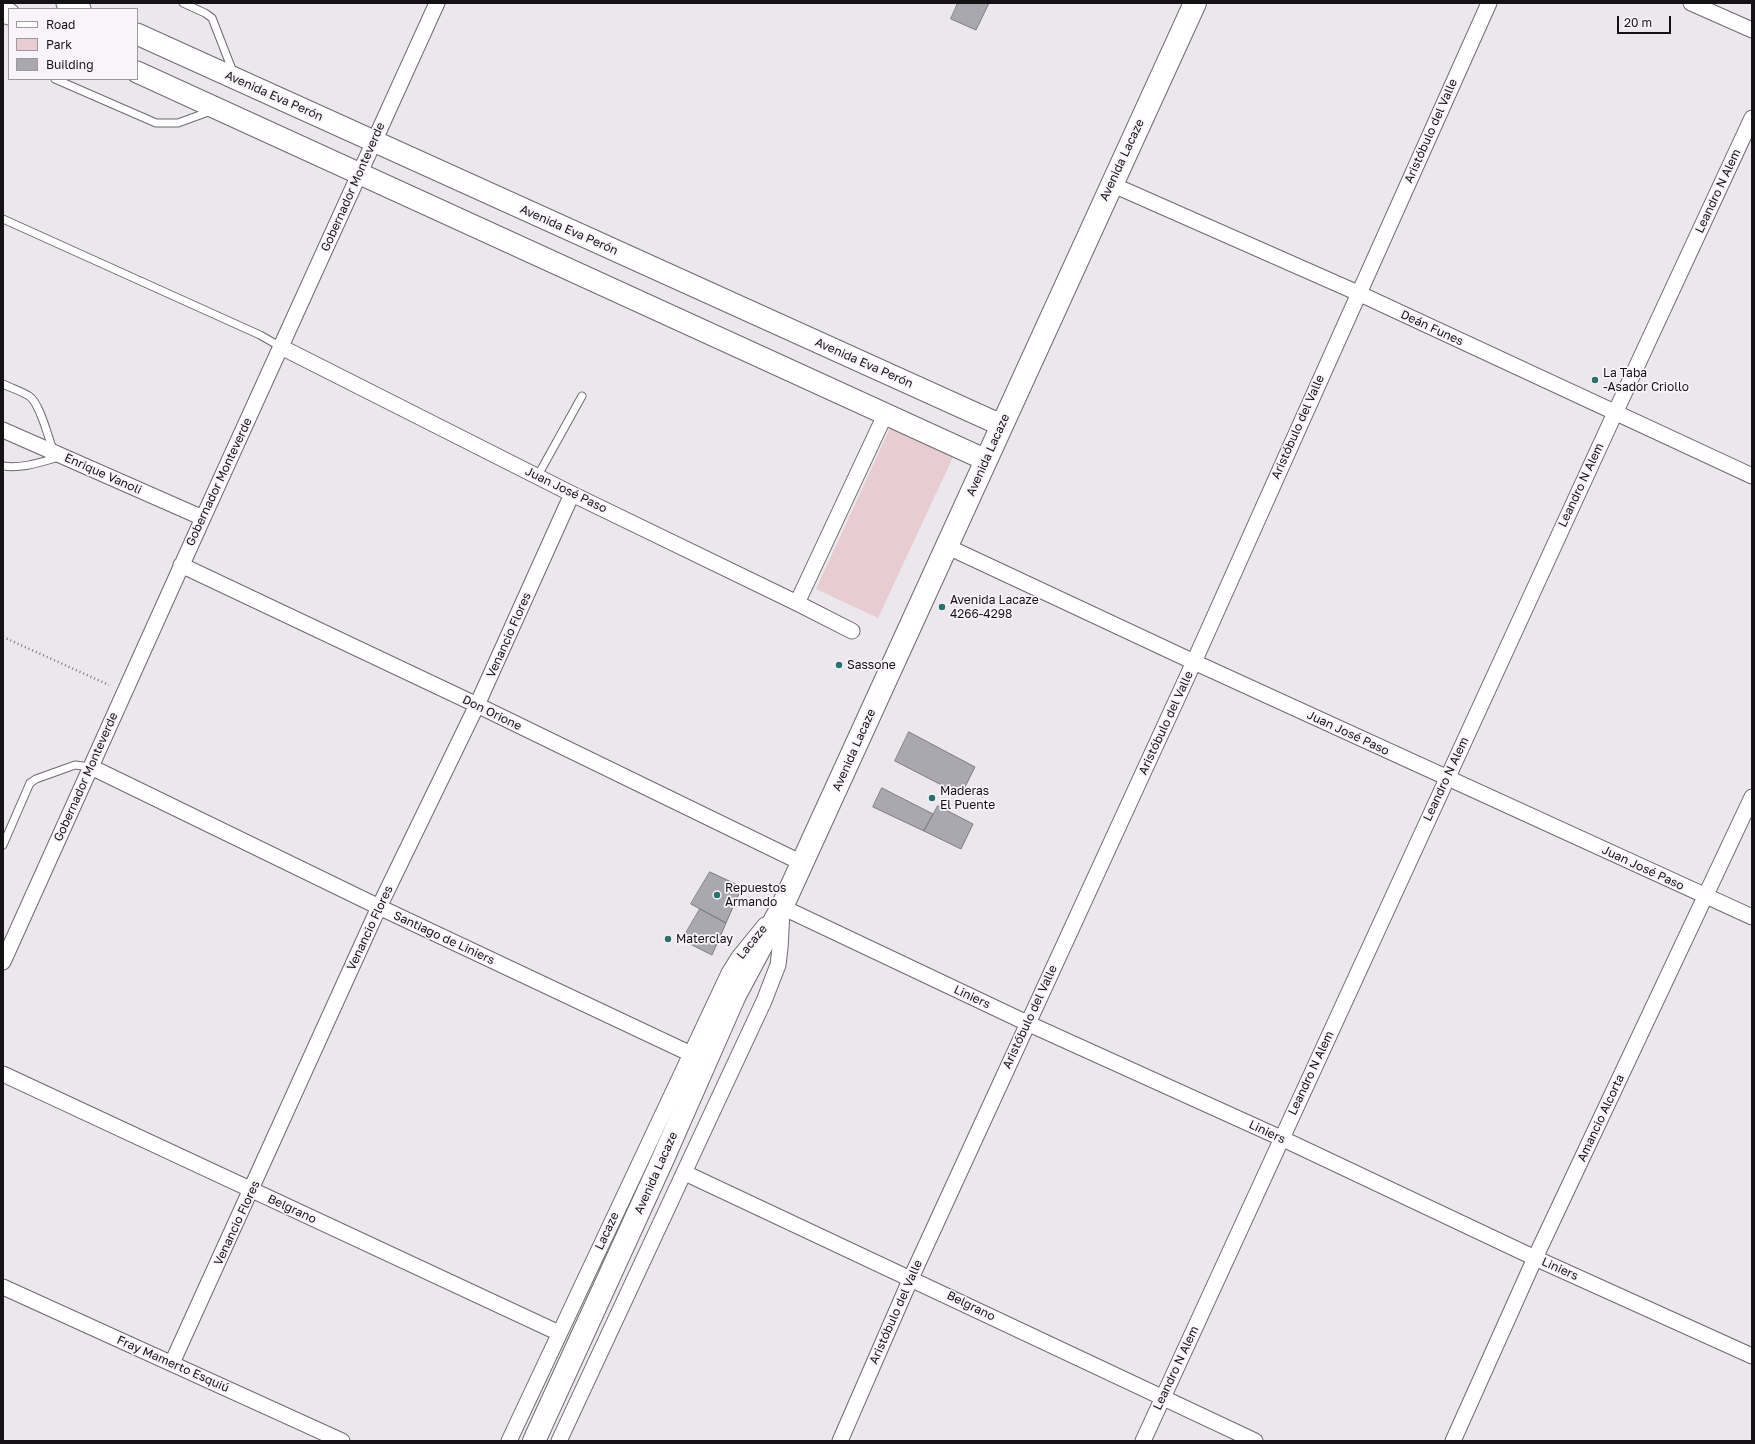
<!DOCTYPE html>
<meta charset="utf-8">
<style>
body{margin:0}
#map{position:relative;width:1755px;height:1444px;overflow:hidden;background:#ebe7ec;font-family:"Golos Text",sans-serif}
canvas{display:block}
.frame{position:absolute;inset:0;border:4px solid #141214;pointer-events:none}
.legend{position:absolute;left:8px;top:8px;width:130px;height:72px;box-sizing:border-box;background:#f8f4fa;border:1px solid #9d9a9e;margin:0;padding:5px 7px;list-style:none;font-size:12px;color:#141214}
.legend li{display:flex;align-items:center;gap:8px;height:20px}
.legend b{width:20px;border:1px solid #9d9a9e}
.scale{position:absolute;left:1617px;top:16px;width:54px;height:18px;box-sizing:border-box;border:2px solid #141214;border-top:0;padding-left:5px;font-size:12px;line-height:14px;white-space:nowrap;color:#141214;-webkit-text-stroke:3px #f8f4fa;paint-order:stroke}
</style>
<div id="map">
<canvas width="1755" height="1444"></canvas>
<div class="frame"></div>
<ul class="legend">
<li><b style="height:5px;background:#fff"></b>Road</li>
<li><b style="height:11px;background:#e7cdd1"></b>Park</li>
<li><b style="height:11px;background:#a8a8ae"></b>Building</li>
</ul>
<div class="scale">20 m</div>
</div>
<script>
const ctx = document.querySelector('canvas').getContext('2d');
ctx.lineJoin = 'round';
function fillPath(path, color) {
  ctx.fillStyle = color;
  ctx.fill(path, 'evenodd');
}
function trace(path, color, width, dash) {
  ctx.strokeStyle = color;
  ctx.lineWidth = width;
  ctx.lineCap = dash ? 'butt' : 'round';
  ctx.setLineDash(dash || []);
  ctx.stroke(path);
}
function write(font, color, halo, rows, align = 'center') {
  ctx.font = font + ' "Golos Text",sans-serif';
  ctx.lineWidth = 3.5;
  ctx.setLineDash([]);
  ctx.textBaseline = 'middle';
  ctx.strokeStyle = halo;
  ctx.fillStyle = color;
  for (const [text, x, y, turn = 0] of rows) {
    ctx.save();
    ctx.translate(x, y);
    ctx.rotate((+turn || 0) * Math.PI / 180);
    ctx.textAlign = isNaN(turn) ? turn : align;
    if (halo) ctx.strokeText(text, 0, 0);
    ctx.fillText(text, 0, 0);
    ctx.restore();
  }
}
fillPath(new Path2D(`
 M890,428L953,457L878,618L816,589Z`), '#e7cdd1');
const building = new Path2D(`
 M958,3H989L976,30L951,19Z
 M909,732L975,767L961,795L895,761Z
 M882,788L933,814L924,831L873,807Z
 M938,806L973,824L961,849L924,831Z
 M710,872L742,887L726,923L691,904Z
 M700,909L726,923L712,955L682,940Z`);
fillPath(building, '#a8a8ae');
trace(building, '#7d7c82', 1);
const lane = new Path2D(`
 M183,3L205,13L212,18L233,72
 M55,79L156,123H178L211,111
 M3,219L260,335L281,347
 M3,384C11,388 21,391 29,396C40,403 48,437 53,450
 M3,466C22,469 41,462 59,457
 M537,477L582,396
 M3,845L30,783L36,779L75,765L91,767`);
const street = new Path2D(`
 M1691,3L1752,30
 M1111,184L1358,293L1752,476
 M281,347L572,494L797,603L852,631
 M3,430L203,518
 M946,546L1194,662L1752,917
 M181,565L477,705L802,863
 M797,603L885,415
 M91,767L379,907L691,1054
 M782,907L1027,1023L1281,1138L1535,1258L1752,1356
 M3,962L203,518L437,3
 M3,1074L559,1333
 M685,1173L1255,1441
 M3,1287L342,1441
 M172,1363L379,907L477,705L572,494
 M509,1441L729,973L739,957L765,925
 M559,1441L764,1001L778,965L780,948L782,912
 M840,1441L911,1278L1194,662L1489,3
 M1143,1441L1615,413L1752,118
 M1453,1441L1535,1258L1752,797`);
const secondary = new Path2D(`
 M67,3L80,9
 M3,11L9,14
 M137,34L1001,425
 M137,72L986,460`);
const primary = new Path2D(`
 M534,1441L662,1161L735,995L782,907L1195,3`);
trace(lane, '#6d6a6f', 9);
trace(street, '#6d6a6f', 17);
trace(secondary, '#6d6a6f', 23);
trace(primary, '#6d6a6f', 24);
trace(new Path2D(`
 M3,637L109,685`), '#7a777a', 2.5, [1, 3]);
trace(lane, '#fff', 7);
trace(street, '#fff', 15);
trace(secondary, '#fff', 21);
trace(primary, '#fff', 22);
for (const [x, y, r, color] of [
 [1595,380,4,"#28716d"],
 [942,607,4,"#28716d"],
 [839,665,4,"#28716d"],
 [932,798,4,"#28716d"],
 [717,895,4,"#28716d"],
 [668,939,4,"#28716d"]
]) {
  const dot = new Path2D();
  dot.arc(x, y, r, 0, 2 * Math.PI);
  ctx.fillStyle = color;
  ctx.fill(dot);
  trace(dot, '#f8f4fa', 1.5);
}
write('12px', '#141214', '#f8f4fa', [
 ["Avenida Eva Perón",274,96,24],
 ["Aristóbulo del Valle",1431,131,-66],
 ["Avenida Lacaze",1122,160,-65],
 ["Gobernador Monteverde",353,187,-66],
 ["Leandro N Alem",1718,191,-65],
 ["Avenida Eva Perón",569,230,24],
 ["Deán Funes",1432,328,25],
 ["Avenida Eva Perón",864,363,24],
 ["Aristóbulo del Valle",1298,427,-66],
 ["Avenida Lacaze",988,455,-66],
 ["Enrique Vanoli",103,474,24],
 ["Gobernador Monteverde",219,482,-65],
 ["Leandro N Alem",1581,485,-65],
 ["Juan José Paso",566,490,26],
 ["Venancio Flores",509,635,-66],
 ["Don Orione",492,713,26],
 ["Aristóbulo del Valle",1166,723,-65],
 ["Juan José Paso",1348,733,25],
 ["Avenida Lacaze",854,750,-66],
 ["Gobernador Monteverde",86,777,-66],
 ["Leandro N Alem",1446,779,-65],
 ["Juan José Paso",1643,868,25],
 ["Venancio Flores",370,928,-65],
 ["Santiago de Liniers",444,938,25],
 ["Lacaze",752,942,-51],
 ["Liniers",972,997,25],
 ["Aristóbulo del Valle",1030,1017,-65],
 ["Leandro N Alem",1311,1073,-65],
 ["Amancio Alcorta",1601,1118,-65],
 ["Liniers",1267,1132,25],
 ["Avenida Lacaze",656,1173,-66],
 ["Belgrano",292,1209,25],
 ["Venancio Flores",237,1223,-65],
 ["Lacaze",607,1231,-65],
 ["Liniers",1560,1269,24],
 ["Belgrano",971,1306,26],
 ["Aristóbulo del Valle",896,1312,-66],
 ["Fray Mamerto Esquiú",173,1364,24],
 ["Leandro N Alem",1176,1368,-65]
]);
write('12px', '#141214', '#f8f4fa', [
 ["La Taba",1603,373],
 ["-Asador Criollo",1603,387],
 ["Avenida Lacaze",950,600],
 ["4266-4298",950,614],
 ["Sassone",847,665],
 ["Maderas",940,791],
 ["El Puente",940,805],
 ["Repuestos",725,888],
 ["Armando",725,902],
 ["Materclay",676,939]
], 'left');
</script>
